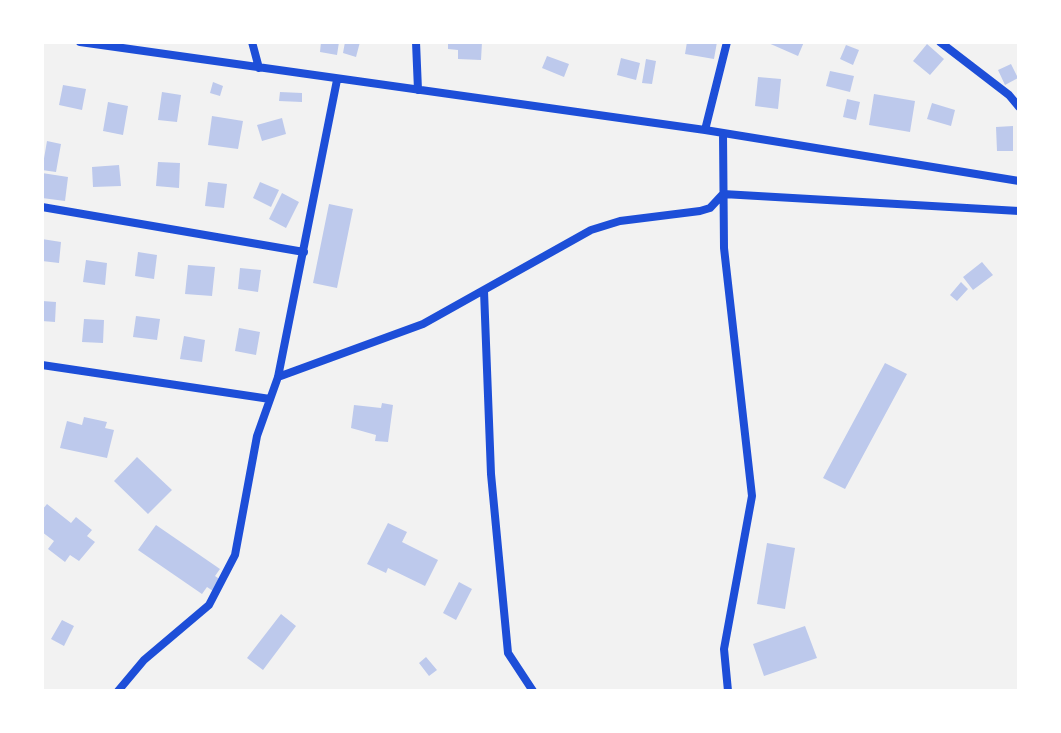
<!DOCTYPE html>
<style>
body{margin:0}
#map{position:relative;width:1061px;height:733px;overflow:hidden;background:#f2f2f2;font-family:Inter,sans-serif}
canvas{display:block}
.frame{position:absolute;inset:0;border:44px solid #fff;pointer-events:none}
</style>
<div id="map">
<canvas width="1061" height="733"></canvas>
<div class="frame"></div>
</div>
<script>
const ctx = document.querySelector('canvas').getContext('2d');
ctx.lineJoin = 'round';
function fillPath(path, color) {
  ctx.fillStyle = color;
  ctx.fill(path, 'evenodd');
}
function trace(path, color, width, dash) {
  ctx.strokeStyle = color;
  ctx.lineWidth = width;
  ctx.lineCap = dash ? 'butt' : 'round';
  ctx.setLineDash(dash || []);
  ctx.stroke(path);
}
fillPath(new Path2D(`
 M321,42H339L337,55L320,52Z
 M345,42H360L356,57L343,53Z
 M448,42H482L481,60L458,59V50L448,49Z
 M687,42H717L714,59L685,54Z
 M766,42H804L798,56Z
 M927,44L944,59L930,75L913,61Z
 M846,45L859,50L853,65L840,59Z
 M547,56L569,64L564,77L542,68Z
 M621,58L640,63L636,80L617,75Z
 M646,59L656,61L652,84L642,83Z
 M1011,64L1018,78L1005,85L998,70Z
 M830,71L854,76L850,92L826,86Z
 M758,77L781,79L778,109L755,106Z
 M213,82L223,86L220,96L210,93Z
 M63,85L86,89L82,110L59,105Z
 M162,92L181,95L177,122L158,120Z
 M280,92L302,93V102L279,101Z
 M874,94L915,101L910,132L869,125Z
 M847,99L860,102L856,120L843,117Z
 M108,102L128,106L123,135L103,131Z
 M932,103L955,110L951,126L927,119Z
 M212,116L243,121L238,149L208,145Z
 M282,118L286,134L262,141L257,125Z
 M1013,126V151H997L996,127Z
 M47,141L61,144L56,172L42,170Z
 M158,162L180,163L179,188L156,186Z
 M119,165L121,186L93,187L92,167Z
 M42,173L68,177L65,201L42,198Z
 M208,182L227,184L224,208L205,206Z
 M260,182L279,190L271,207L253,198Z
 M282,193L299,202L286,228L269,219Z
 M329,204L353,209L337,288L313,283Z
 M42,239L61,242L59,263L42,261Z
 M138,252L157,255L154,279L135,276Z
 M86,260L107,263L105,285L83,282Z
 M982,262L993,275L973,290L963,277Z
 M188,265L215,267L212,296L185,294Z
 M240,268L261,270L258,292L238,289Z
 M961,282L968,289L957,301L950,295Z
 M42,301L56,302L55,322L42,321Z
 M136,316L160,319L157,340L133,337Z
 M84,319L104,320L103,343L82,342Z
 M239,328L260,332L256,355L235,351Z
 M184,336L205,340L202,362L180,359Z
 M885,363L907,374L845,489L823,478Z
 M382,403L393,405L388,442L375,441L376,435L351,428L354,405L381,408Z
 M84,417L107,422L105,428L114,430L107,458L60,448L67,421L82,425Z
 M137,457L172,490L148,514L114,481Z
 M47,504L71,523L76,517L92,530L87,536L95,542L79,561L70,555L65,562L48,549L54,541L42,532V510Z
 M388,523L407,532L402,542L438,560L425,586L388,568L386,573L367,564Z
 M156,525L220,569L215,576L221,580L213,591L207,587L202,594L138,550Z
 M767,543L795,548L785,609L757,604Z
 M459,582L472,589L456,620L443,613Z
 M281,614L296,626L263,670L247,658Z
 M62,620L74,626L64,646L51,639Z
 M805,626L817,658L764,676L753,644Z
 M426,657L437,670L429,676L419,663Z`), '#bdc9ec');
trace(new Path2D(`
 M80,42L705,130L1019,181
 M252,42L259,68
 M416,42L418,90
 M940,42L1009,95L1019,107
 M705,130L727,42
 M723,134L724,248L752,496L724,649L728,691
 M42,207L304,252
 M484,291L491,474L508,653L533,691
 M42,365L270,399
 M278,377L423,324L591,230L620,221L700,211L710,208L723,194L1019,211
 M118,691L144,660L209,605L235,555L257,436L278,377L337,80`), '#1d4ed8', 8);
</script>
